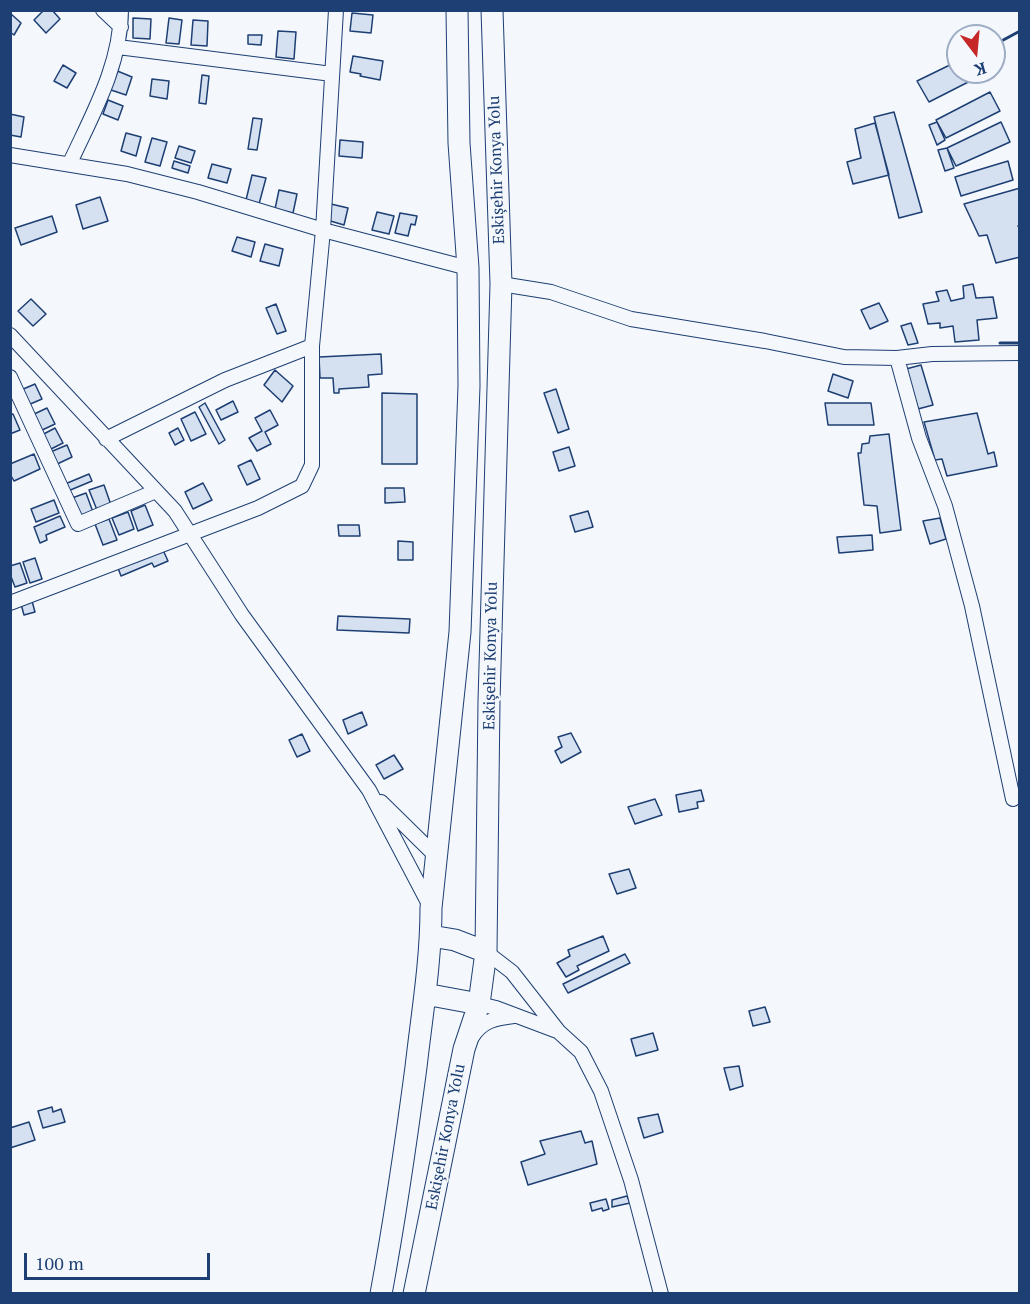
<!DOCTYPE html>
<meta charset="utf-8">
<style>
body{margin:0}
#map{position:relative;width:1030px;height:1304px;overflow:hidden;background:#f4f7fb;font-family:"PT Serif",serif}
canvas{display:block}
.frame{position:absolute;inset:0;border:12px solid #1d3f73;pointer-events:none}
.north{position:absolute;left:946px;top:24px;width:60px;height:60px;box-sizing:border-box;background:#f4f7fb;border:2px solid #9eadc5;border-radius:50%;rotate:164deg;font-size:16px;font-weight:700;line-height:24px;text-align:center;color:#1d3f73}
.north::after{content:'';display:block;margin:auto;width:21px;height:27px;background:#c62828;clip-path:polygon(50% 0,100% 100%,50% 72%,0 100%)}
.scale{position:absolute;left:24px;top:1253px;width:186px;height:27px;box-sizing:border-box;border:3px solid #1d3f73;border-top:0;padding-left:8px;font-size:18px;line-height:21px;white-space:nowrap;color:#1d3f73;-webkit-text-stroke:4px #f4f7fb;paint-order:stroke}
</style>
<div id="map">
<canvas width="1030" height="1304"></canvas>
<div class="frame"></div>
<div class="north">K</div>
<div class="scale">100 m</div>
</div>
<script>
const ctx = document.querySelector('canvas').getContext('2d');
ctx.lineJoin = 'round';
function fillPath(path, color) {
  ctx.fillStyle = color;
  ctx.fill(path, 'evenodd');
}
function trace(path, color, width, dash) {
  ctx.strokeStyle = color;
  ctx.lineWidth = width;
  ctx.lineCap = dash ? 'butt' : 'round';
  ctx.setLineDash(dash || []);
  ctx.stroke(path);
}
function write(font, color, halo, rows, align = 'center') {
  ctx.font = font + ' "PT Serif",serif';
  ctx.lineWidth = 4.5;
  ctx.setLineDash([]);
  ctx.textBaseline = 'middle';
  ctx.strokeStyle = halo;
  ctx.fillStyle = color;
  for (const [text, x, y, turn = 0] of rows) {
    ctx.save();
    ctx.translate(x, y);
    ctx.rotate((+turn || 0) * Math.PI / 180);
    ctx.textAlign = isNaN(turn) ? turn : align;
    if (halo) ctx.strokeText(text, 0, 0);
    ctx.fillText(text, 0, 0);
    ctx.restore();
  }
}
const building = new Path2D(`
 M44,10H52L60,19L46,33L34,20Z
 M10,13L21,23L14,35L10,32Z
 M352,13L373,15L371,33L350,31Z
 M133,18L151,19L150,39L133,38Z
 M169,18L182,20L179,44L166,43Z
 M193,20L208,21L207,46L191,45Z
 M278,31L296,32L294,59L276,57Z
 M248,35H262L261,45L248,44Z
 M353,56L383,61L380,80L360,76L361,74L350,72Z
 M958,61V72H980L982,75L929,102L917,81Z
 M63,65L76,73L67,88L54,81Z
 M115,70L132,77L126,95L108,89Z
 M202,75L209,76L206,104L199,103Z
 M152,79L169,81L167,99L150,96Z
 M990,92L1000,111L946,138L936,120Z
 M108,100L123,106L118,120L103,114Z
 M894,112L922,212L899,218L874,117Z
 M10,114L24,117L21,137L10,135Z
 M253,118L262,119L257,150L248,149Z
 M937,122L945,140L937,145L929,125Z
 M1001,122L1010,142L956,166L947,148Z
 M875,123L889,175L853,184L847,162L861,158L855,129Z
 M126,133L141,137L136,156L121,151Z
 M152,138L167,142L160,166L145,162Z
 M340,140L363,142L362,158L339,156Z
 M179,146L195,151L191,163L175,158Z
 M947,148L954,168L945,171L938,150Z
 M174,161L190,166L188,173L172,168Z
 M1008,161L1013,180L961,196L955,177Z
 M212,164L231,169L227,183L208,178Z
 M252,175L266,178L259,204L246,200Z
 M1020,188V225L1018,226L1020,230V257L996,263L987,235L979,236L964,204Z
 M279,190L297,194L293,213L275,209Z
 M100,197L108,221L83,229L76,205Z
 M331,204L348,208L344,225L327,220Z
 M377,212L394,216L389,234L372,230Z
 M400,213L417,216L415,225L411,224L408,236L395,233Z
 M52,216L57,232L21,245L15,228Z
 M237,237L255,242L251,257L232,251Z
 M265,244L283,249L279,266L260,261Z
 M973,284L976,298L993,297L997,318L977,320L979,340L955,342L953,326L940,328V323L928,324L923,304L939,301L936,292L947,290L951,301L964,298L963,286Z
 M31,299L46,314L33,326L18,311Z
 M879,303L888,321L870,329L861,310Z
 M276,304L286,331L277,334L266,308Z
 M911,323L918,343L908,345L901,326Z
 M381,354L382,374L368,375L369,387L339,389V393H334L333,378H320L319,357Z
 M921,365L933,405L918,409L906,369Z
 M275,370L293,386L282,402L264,385Z
 M833,374L853,381L848,398L828,391Z
 M35,384L42,399L28,405L21,390Z
 M556,389L569,429L558,433L544,393Z
 M382,393L417,394V464H382Z
 M233,401L238,412L221,420L216,410Z
 M205,403L225,440L219,444L199,407Z
 M825,403H871L874,425H828Z
 M47,408L55,424L38,432L30,416Z
 M270,410L278,425L265,432L271,444L257,451L249,438L262,431L255,418Z
 M195,412L206,434L191,441L181,419Z
 M977,413L988,454L994,452L997,466L947,476L942,459L935,460L924,422Z
 M13,414L20,430L10,434V415Z
 M55,428L63,443L47,451L40,436Z
 M178,428L184,440L175,445L169,433Z
 M889,434L901,530L880,533L877,506L864,505L858,453H861L862,444L869,443L870,436Z
 M67,445L72,457L53,466L48,453Z
 M569,447L575,466L559,471L553,452Z
 M34,454L40,469L14,481L10,474V464Z
 M251,460L260,479L247,485L238,466Z
 M89,474L92,481L68,491L65,484Z
 M203,483L212,500L193,509L185,492Z
 M104,485L111,505L97,510L89,490Z
 M385,488H404L405,502L385,503Z
 M86,493L93,512L79,517L72,498Z
 M54,500L59,513L36,522L31,509Z
 M145,505L153,525L138,531L131,511Z
 M588,511L593,527L575,532L570,516Z
 M128,512L134,529L119,535L112,518Z
 M60,516L65,527L46,535L47,540L40,543L34,527Z
 M940,518L946,539L930,544L923,521Z
 M109,519L117,540L103,545L95,524Z
 M338,525H359L360,536H339Z
 M872,535L873,550L839,553L837,537Z
 M398,541L413,542V560H398Z
 M163,550L168,561L154,567L152,563L121,576L118,568Z
 M35,558L42,579L30,583L23,562Z
 M20,563L27,583L15,587L10,574V566Z
 M32,601L35,612L24,615L21,604Z
 M338,616L410,619L409,633L337,630Z
 M362,712L367,725L348,734L343,720Z
 M571,733L581,752L561,763L555,751L562,747L558,737Z
 M302,734L310,751L297,757L289,740Z
 M394,755L403,769L384,779L376,765Z
 M701,790L704,801L697,802L698,808L679,812L676,795Z
 M655,799L662,815L635,824L628,807Z
 M629,869L636,888L617,894L609,874Z
 M603,936L609,951L577,966L579,970L566,977L557,963L570,956L568,950Z
 M625,954L630,963L568,993L563,984Z
 M765,1007L770,1022L753,1026L749,1011Z
 M653,1033L658,1050L636,1056L631,1039Z
 M739,1066L743,1086L730,1090L724,1068Z
 M52,1107L53,1112L61,1109L65,1122L43,1128L38,1111Z
 M658,1114L663,1132L644,1138L638,1118Z
 M29,1122L35,1140L10,1148V1128Z
 M581,1131L585,1143L592,1141L597,1164L528,1185L521,1162L545,1154L540,1141Z
 M627,1196L630,1203L612,1207V1200Z
 M606,1199L609,1209L603,1211L602,1208L592,1211L590,1203Z`);
fillPath(building, '#d5e0f0');
trace(building, '#1d3f73', 1.5);
const minor = new Path2D(`
 M103,10L121,27
 M118,47L332,74
 M10,155L127,174L198,192L323,230L468,268
 M70,163C92,115 121,65 121,10
 M501,284L551,292L631,319L765,341L844,357L897,358L932,354L1020,353
 M10,335L175,511L242,615L369,790L430,906
 M897,358L919,438L945,506L972,606L1013,799
 M10,377L78,524L156,491
 M106,439L225,380L312,346
 M10,603L258,508L302,486L312,465V346L323,230L336,10
 M381,802L436,856
 M486,952L512,972L559,1032L581,1052L601,1091L631,1180L661,1294
 M479,1004L496,1008L557,1031
 M472,1037C482,1021 495,1018 514,1016`);
const highway = new Path2D(`
 M431,936L455,940L486,952
 M425,994L479,1004
 M381,1294C395,1218 406,1143 416,1067C422,1014 431,961 431,908L460,632L469,386L468,268L459,143L457,10
 M414,1294L464,1049L479,1004L486,952L489,701L501,284L492,10`);
trace(minor, '#1d3f73', 16);
trace(highway, '#1d3f73', 23);
trace(minor, '#f4f7fb', 14);
trace(highway, '#f4f7fb', 21);
trace(new Path2D(`
 M994,45L1020,31
 M1000,343H1020`), '#1d3f73', 3);
write('16px', '#1d3f73', '#f4f7fb', [
 ["Eskişehir Konya Yolu",497,170,-92],
 ["Eskişehir Konya Yolu",491,656,-89],
 ["Eskişehir Konya Yolu",446,1137,-79]
]);
</script>
